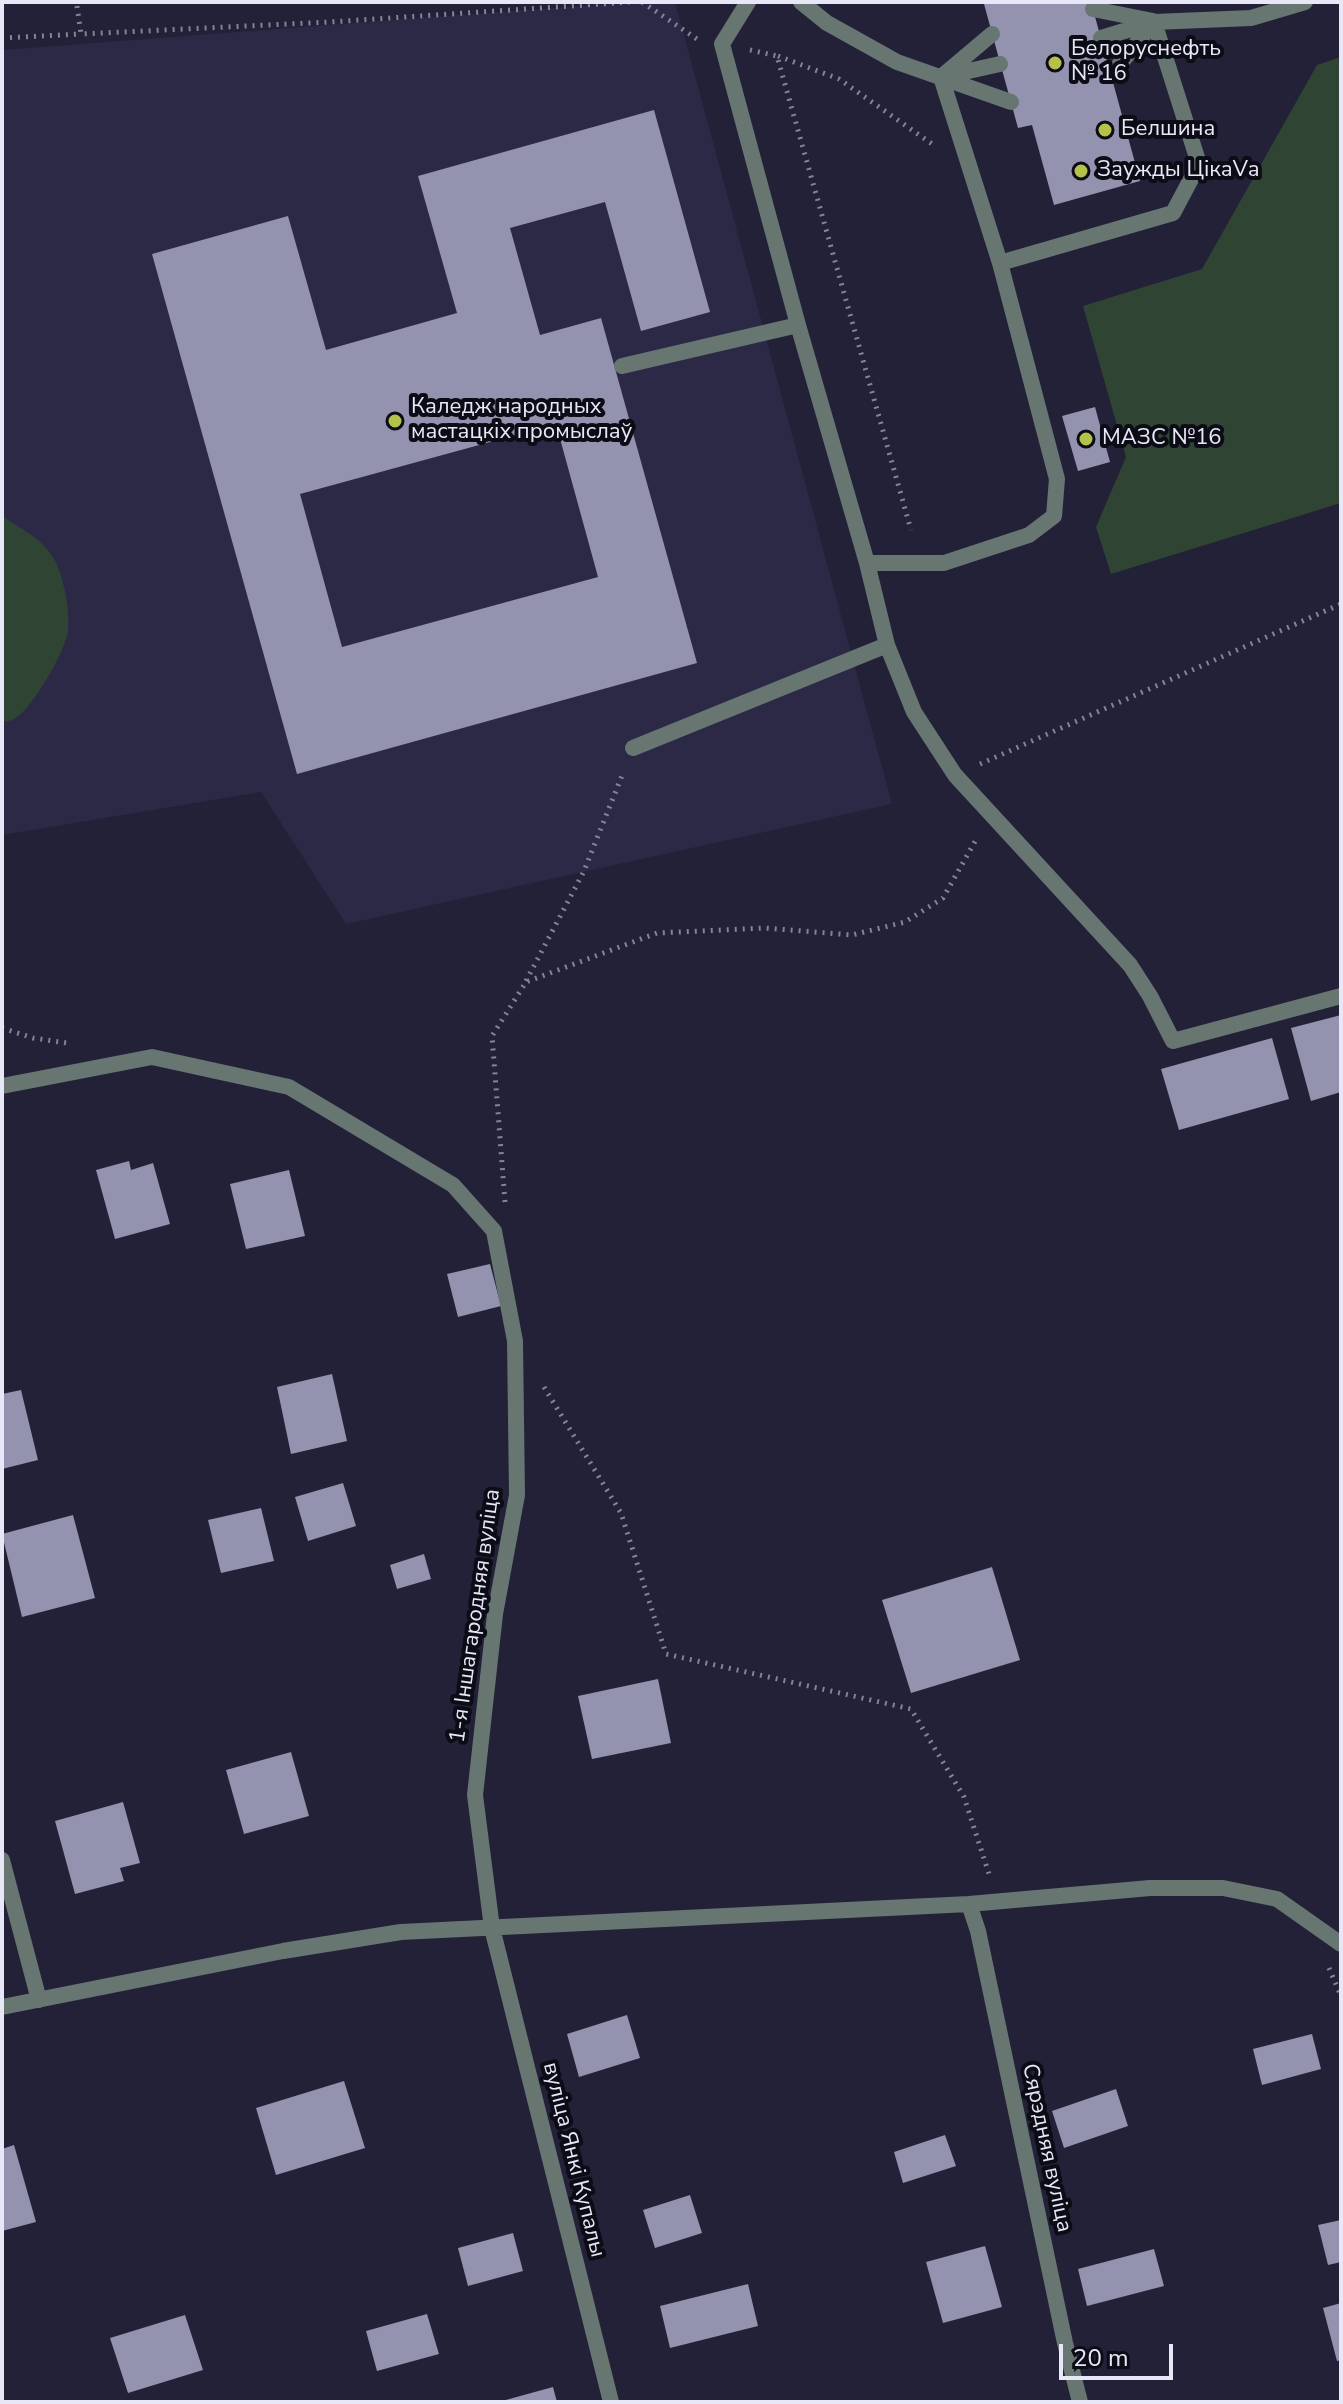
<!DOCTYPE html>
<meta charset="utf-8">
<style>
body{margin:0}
#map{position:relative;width:1343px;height:2404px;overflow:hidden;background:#222138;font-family:"Nunito Sans",sans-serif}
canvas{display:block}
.frame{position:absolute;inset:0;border:4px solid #e7e7f7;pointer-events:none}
.scale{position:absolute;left:1059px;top:2344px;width:114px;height:36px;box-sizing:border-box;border:4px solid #e7e7f7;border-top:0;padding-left:10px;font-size:24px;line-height:28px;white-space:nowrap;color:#e7e7f7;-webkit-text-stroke:6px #0c0c16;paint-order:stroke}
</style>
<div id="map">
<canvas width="1343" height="2404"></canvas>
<div class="frame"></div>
<div class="scale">20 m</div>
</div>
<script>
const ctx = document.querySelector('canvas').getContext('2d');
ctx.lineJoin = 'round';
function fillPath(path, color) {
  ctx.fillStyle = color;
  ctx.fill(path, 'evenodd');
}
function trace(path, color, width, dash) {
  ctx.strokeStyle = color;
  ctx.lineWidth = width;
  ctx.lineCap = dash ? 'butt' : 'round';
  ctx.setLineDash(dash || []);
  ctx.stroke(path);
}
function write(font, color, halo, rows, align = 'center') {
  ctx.font = font + ' "Nunito Sans",sans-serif';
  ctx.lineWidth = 8;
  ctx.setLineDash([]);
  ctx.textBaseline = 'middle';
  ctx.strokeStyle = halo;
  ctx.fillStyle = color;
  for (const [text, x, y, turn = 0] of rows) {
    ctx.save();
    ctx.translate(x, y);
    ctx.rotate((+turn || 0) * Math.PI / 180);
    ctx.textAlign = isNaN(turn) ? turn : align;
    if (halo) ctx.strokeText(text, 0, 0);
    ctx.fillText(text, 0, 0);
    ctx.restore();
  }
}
fillPath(new Path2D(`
 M632,2H675L892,804L346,924L261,792L2,835V50Z`), '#2c2947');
fillPath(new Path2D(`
 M1341,57V503L1111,574L1096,527L1126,457L1083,306L1202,269L1317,65Z
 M2,516C21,529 42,538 54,559C64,577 70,610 68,631C66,650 31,711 14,719C10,721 6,721 2,722Z`), '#304434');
fillPath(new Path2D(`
 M991,2H1091L1140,181L1054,205L1032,125L1018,128L984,4Z
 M654,110L710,312L641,331L605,202L510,228L540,335L601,318L697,663L297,774L152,254L288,216L326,350L457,313L418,176ZM556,424L598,577L342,647L300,494Z
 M1095,407L1110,462L1078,471L1062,416Z
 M1341,1015V1092L1311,1101L1291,1028Z
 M1272,1038L1289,1099L1179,1130L1161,1069Z
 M129,1161L131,1170L153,1163L170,1224L115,1239L96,1170Z
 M289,1170L305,1236L246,1249L230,1184Z
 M490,1264L501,1306L458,1317L447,1274Z
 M332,1374L347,1441L291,1454L277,1387Z
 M21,1390L38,1460L2,1469V1394Z
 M343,1483L356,1526L308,1541L295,1497Z
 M261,1508L274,1561L221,1573L208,1520Z
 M73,1515L95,1598L22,1617L2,1534Z
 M424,1554L431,1579L397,1589L390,1565Z
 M992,1567L1020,1660L911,1693L882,1600Z
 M658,1679L671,1743L592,1759L578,1696Z
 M291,1752L309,1816L244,1834L226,1770Z
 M123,1802L140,1863L120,1868L124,1881L75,1894L55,1821Z
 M627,2015L640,2058L579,2077L567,2034Z
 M1312,2034L1321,2069L1262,2085L1253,2049Z
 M344,2081L365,2148L276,2175L256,2108Z
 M1116,2089L1128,2126L1064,2148L1052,2111Z
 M945,2135L956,2166L903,2183L894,2152Z
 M14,2145L36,2222L2,2231V2149Z
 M690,2195L702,2233L655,2248L643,2210Z
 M1341,2220V2262L1328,2265L1318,2225Z
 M513,2233L523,2271L468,2286L458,2248Z
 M985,2246L1002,2307L943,2323L926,2262Z
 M1154,2249L1164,2286L1087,2306L1078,2269Z
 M748,2284L758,2326L670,2348L660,2306Z
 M1341,2303V2360L1337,2361L1323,2308Z
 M427,2314L439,2354L377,2371L366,2331Z
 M185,2315L203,2370L128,2393L110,2338Z
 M553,2387L557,2402H502V2401Z`), '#9392af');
trace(new Path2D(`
 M642,2L697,39
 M77,6L81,34L330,22L631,2
 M2,38L81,34
 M750,50L777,56L911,530
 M778,56L839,79L935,146
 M980,764L1341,604
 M526,981L584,871L623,773
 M2,1028L33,1038L67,1043
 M505,1202L492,1036L526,982L657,933L765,928L852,935L905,922L943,898L977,838
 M544,1387L621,1513L666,1654L911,1709L964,1797L990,1877
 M1329,1968L1341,1996`), '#848397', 5, [2, 6]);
trace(new Path2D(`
 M748,2L722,44L798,325L867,563L887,645L914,712L955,775L1130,965L1150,996L1173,1041L1341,996
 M801,2L827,23L897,62L1011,102
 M1093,9L1153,21
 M1101,38L1154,22L1251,18L1305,2
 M1111,75L1154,22
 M946,76L1000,64
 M941,77L992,34
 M1000,263L1173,213L1199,164L1154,22
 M622,366L798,325
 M867,563H944L1029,535L1054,516L1057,479L1000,263L941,77
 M633,748L887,645`), '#677671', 16);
trace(new Path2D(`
 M2,1086L152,1057L289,1087L453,1185L494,1231L515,1341L517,1495L495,1614L475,1795L492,1928L611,2402
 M2,1860L39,2000
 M969,1904L978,1931L1065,2343L1080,2402
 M2,2007L283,1951L401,1932L969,1904L1150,1888H1223L1277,1899L1341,1944`), '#677671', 16);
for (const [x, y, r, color] of [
 [1055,63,8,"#b4c24a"],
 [1105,130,8,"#b4c24a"],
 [1081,171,8,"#b4c24a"],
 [395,421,8,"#b4c24a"],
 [1086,439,8,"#b4c24a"]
]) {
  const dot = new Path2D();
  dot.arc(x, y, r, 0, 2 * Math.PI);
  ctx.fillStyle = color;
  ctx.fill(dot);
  trace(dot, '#0c0c16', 3);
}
write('22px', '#e7e7f7', '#0c0c16', [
 ["Белоруснефть",1071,50],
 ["№ 16",1071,75],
 ["Белшина",1121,130],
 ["Заужды ЦікаVа",1097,171],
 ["Каледж народных",411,408],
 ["мастацкіх промыслаў",411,433],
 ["МАЗС №16",1102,439]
], 'left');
write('22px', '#e7e7f7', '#0c0c16', [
 ["1-я Іншагародняя вуліца",476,1616,-82],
 ["Сярэдняя вуліца",1046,2148,78],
 ["вуліца Янкі Купалы",573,2160,76]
]);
</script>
